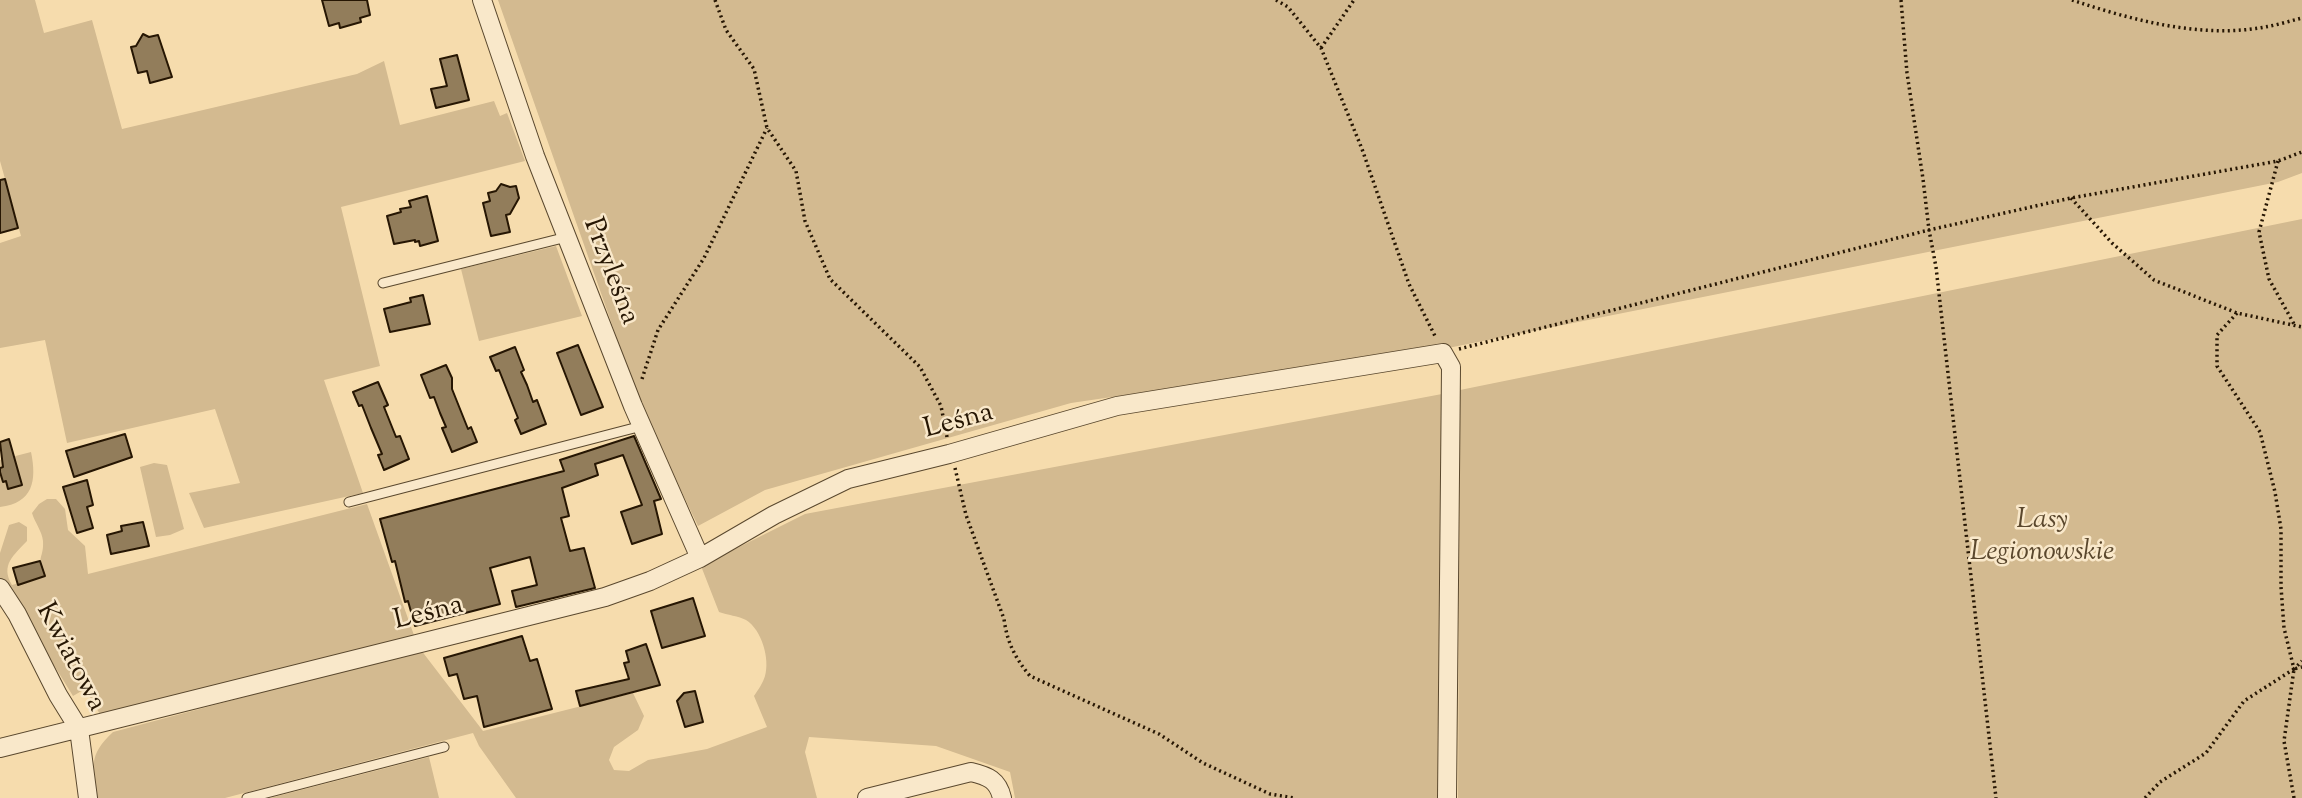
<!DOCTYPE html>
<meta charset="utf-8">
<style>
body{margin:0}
canvas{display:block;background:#f6dcad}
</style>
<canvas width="2302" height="798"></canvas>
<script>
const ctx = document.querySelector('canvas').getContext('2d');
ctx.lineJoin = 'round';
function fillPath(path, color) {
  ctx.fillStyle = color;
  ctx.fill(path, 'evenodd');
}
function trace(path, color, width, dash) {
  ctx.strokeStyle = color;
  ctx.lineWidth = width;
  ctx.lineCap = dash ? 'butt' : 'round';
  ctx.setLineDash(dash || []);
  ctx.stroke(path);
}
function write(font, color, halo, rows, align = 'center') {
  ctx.font = font + ' "Sorts Mill Goudy",serif';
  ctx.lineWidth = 5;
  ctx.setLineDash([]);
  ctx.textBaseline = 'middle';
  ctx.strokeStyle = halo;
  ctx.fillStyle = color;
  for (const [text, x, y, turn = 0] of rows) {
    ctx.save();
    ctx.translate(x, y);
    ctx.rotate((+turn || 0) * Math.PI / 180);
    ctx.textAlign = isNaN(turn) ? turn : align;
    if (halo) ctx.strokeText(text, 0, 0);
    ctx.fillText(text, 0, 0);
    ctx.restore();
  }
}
fillPath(new Path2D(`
 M0,0H35L44,33L92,20L122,129L357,74L384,61L400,125L494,101L500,116L507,113L525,161L341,207L380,366L324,380L363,493L204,528L189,493L240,483L215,409L67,443L45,340L0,348V243L21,236L0,161Z
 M498,0H2302V173L2278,182L1453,347L1071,403L765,490L698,526L641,407Z
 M2302,219V798H1458L1460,390Z
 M556,246L582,316L479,341L461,269Z
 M1442,394L1437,798H1015L1010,772L936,746L809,737L805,752L817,798H516L479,746L473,733L225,798H95C93,767 88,755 113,732L421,650L483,731L633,693L644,716L638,730L614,747L609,760L614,770L629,771L648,760L707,749L767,727L754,696C758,690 763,683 765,676C770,659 762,630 746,620C739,616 727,615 719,612L701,566L805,514Z
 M31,452C37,481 33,503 0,507V460Z
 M154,463L167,465L184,529L170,535L156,537L140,467Z
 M47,499H56L65,509L68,530L85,546L88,574L367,504L415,638L101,716L85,689L73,696L0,578V553L9,525L19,522L27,527V541C14,555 0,565 12,585L44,576C36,555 44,559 43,541C42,531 35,523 32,513L39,504Z
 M429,757L439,798H270Z`), '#d3ba90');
const building = new Path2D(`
 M322,0H367L370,15L360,18L361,22L340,28L339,23L329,26Z
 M143,34L149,37L158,35L172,77L150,83L147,71L138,73L131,47L136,46Z
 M457,55L469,100L436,108L431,89L447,86L440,59Z
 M5,179L18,228L0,233V180Z
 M501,184L510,187L516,186L519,198L510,214L506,215L510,232L491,236L483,203L490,201L488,193L496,191Z
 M427,196L438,241L420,246L419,241L415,242V240L394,244L387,216L401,212L400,209L411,207L409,201Z
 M423,295L430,324L390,332L384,309L411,302L410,298Z
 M578,345L603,407L581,415L557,353Z
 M515,347L524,370L521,372L527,385L533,402L537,400L546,424L521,434L515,420L518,418L499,370L496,371L490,357Z
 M446,365L452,378V389L468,429L471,427L477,442L452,452L442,428L446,427L440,413L434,397L430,398L421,375Z
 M378,382L388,405L384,407L396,437L400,436L409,459L384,470L378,455L382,454L371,428L362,405L359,406L353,392Z
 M125,434L132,457L74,477L66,451Z
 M634,436L661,499L654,501L662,534L632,544L621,512L642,505L623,455L595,464L598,475L562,488L569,516L561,518L570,551L584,548L595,588L516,607L512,591L537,585L530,557L490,568L500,604L415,626L408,601L405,602L395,561L392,562L380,519L564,471L560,460Z
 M9,439L22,485L8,489L6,481L3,482L0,472V468L3,467L0,442Z
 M87,480L93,505L87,507L93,528L77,533L63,487Z
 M143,522L149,546L111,554L107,535L122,531L121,526Z
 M40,561L45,576L18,585L13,568Z
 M693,598L705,636L662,648L651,611Z
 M522,636L530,661L537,659L552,709L484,727L477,696L464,699L457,674L449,676L444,658Z
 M646,644L660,685L580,706L576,691L629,679L624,663L629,662L626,651Z
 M695,691L703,722L685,727L677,701L684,693Z`);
fillPath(building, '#927d5b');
trace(building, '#261603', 2);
const service = new Path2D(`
 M383,283L567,237
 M349,502L642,426
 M247,798L444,747`);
const minor = new Path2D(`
 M482,0L535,156L633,406L700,558
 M0,588L17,614L58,695L79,729L88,798
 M0,748L605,597L650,581L700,558L774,515L848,479L949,454L1117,406L1443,353L1451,367L1447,798
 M867,798L971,772C988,776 998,780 1002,798`);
trace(service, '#5a482e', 11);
trace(minor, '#5a482e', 20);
trace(new Path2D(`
 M715,0L726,30L754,69L767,128L796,171L805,221L830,279L920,367L941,406L947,437
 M1276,0L1288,7L1321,48L1362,149L1409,284L1436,338
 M1901,0L1907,73L1923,179L1929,230L1936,267L1996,798
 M2072,0C2132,20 2201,39 2265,27C2277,25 2290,21 2302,18
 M1321,48L1354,0
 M2278,161L2259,232L2269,279L2294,324
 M2071,198L2112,243L2154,280L2237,313L2302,327
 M2237,313L2217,335V366L2260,432L2275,492L2281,529V587L2284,628L2294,669L2302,661
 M1459,349L1929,230L2071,198L2278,161L2302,152
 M642,379L658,330L704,258L767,128
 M955,468L966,515L1004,619C1007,642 1015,658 1030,676L1159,734L1203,763L1270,794L1294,798
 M2145,798L2160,782L2206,753L2244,701L2294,669
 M2294,798L2284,741L2294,669L2302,667`), '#261603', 3.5, [2, 3.5]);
trace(service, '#f9e8ca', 9);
trace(minor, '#f9e8ca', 18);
write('28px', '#261603', '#f9e8ca', [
 ["Przyleśna",609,272,69],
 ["Leśna",959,423,-15],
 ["Leśna",429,615,-14],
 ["Kwiatowa",69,658,62]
]);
write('italic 28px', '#5a472d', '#f9e8ca', [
 ["Lasy",2042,522],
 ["Legionowskie",2042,554]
]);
</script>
